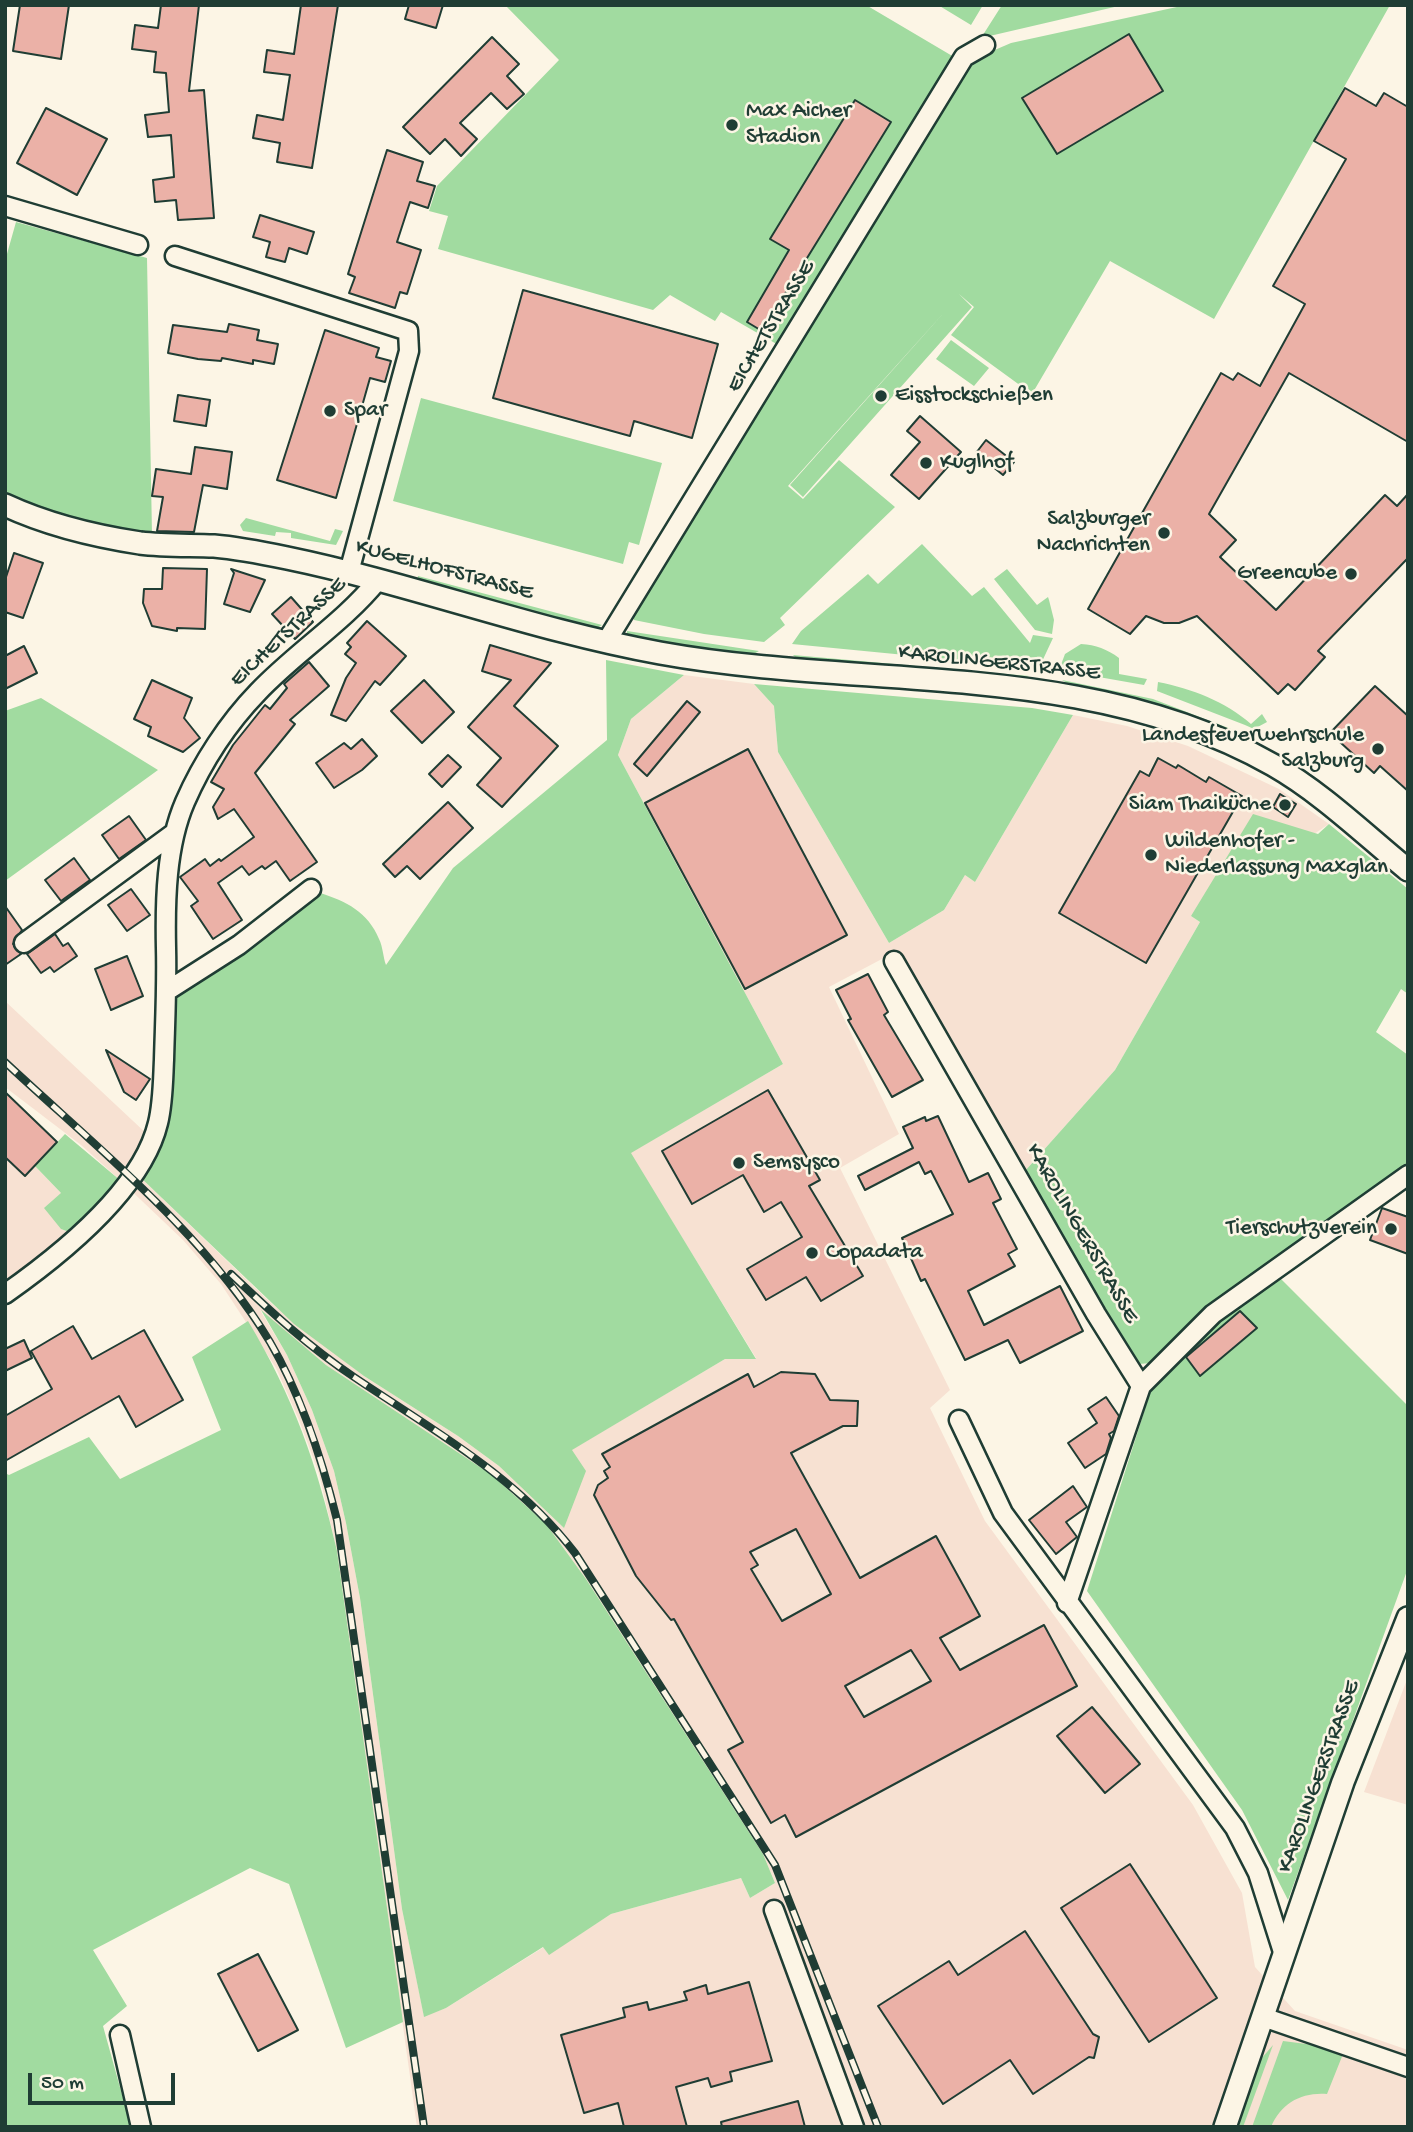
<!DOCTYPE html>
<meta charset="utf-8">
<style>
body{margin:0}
#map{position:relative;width:1413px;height:2132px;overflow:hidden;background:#fcf5e5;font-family:"Gochi Hand",sans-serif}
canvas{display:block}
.frame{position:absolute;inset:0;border:7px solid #1f3d34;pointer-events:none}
.scale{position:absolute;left:28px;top:2073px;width:147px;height:32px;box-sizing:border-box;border:4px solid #1f3d34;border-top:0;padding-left:9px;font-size:21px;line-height:24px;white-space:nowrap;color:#1f3d34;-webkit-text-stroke:5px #fcf5e5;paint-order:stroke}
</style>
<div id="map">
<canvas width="1413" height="2132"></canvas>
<div class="frame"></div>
<div class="scale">50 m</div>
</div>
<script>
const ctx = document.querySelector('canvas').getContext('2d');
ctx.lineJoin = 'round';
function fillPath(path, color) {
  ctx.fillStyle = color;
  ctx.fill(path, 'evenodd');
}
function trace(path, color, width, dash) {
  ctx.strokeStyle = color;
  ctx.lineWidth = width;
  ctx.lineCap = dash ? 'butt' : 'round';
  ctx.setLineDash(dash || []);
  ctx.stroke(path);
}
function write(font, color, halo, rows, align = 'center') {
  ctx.font = font + ' "Gochi Hand",sans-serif';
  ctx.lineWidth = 5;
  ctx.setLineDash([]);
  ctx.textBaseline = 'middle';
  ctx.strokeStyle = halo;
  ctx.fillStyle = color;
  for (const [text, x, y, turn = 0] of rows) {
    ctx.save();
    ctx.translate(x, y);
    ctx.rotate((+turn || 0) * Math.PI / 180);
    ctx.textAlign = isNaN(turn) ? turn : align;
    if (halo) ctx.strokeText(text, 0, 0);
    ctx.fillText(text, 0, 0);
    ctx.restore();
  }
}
fillPath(new Path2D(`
 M684,675L754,684L774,706L778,752L889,943L944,910L965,875L975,882L1073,715L1127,726L1188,746L1279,789L1329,824L1191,916L1200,922L1115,1070L1025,1171L897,951L829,987L899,1134L840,1168L950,1390L930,1408L985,1521L1193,1805L1242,1893L1255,1967L1295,2011L1408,2050V2127H417L337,1551L319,1474L299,1420L276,1368L221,1284L183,1240L121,1181L81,1145L5,1087V1001L148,1135L140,1177L272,1304L364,1376L458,1436L499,1466L564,1528L571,1450L725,1359L756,1358L630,1153L783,1064L618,755L631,719ZM260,1310L326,1365L492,1475L546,1524L586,1579L763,1854L775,1883L750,1898L741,1878L611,1914L549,1954L544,1947L446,2008L424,2016L402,1909L360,1598L346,1523L334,1471L312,1410L287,1355Z
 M5,1135L61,1193V1229L69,1232L5,1286Z
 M1408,1677V1805L1364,1792Z`), '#f7e1d2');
fillPath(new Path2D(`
 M505,5H866L954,57L780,346L721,312L715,321L670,295L653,310L438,249L448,216L429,211L437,186L559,60Z
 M938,5H983L971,25Z
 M1002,5H1123L981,38Z
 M1186,5H1390L1214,319L1110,261L1032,394L951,335L974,307L959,294L972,307L803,497L790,485L949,307L788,486L803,499L839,460L895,507L780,618L785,625L764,642L704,634L634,620L632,614L961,71L976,58L1011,43Z
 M16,222L147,258L152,535L54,515L5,496V261Z
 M951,340L989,368L974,386L936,359Z
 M421,398L662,463L639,545L629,542L623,564L393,501Z
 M246,518L330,541L335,529L343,531L336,545L291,538V533L276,532L275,536L243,531L240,525Z
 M922,544L972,596L984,587L1030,643L1033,635L1053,638L1039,668L792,644L801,631L868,574L878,584Z
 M1007,569L1037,605L1048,597L1049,600L1054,620L1052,634L1035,630L994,579Z
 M418,576L602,625L597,628L417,581Z
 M627,631L759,651L750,656L627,637Z
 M1081,644C1096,645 1107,649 1119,658V674L1147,679L1144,685L1059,670L1065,654Z
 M793,655L1029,676L1019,680L799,661Z
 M606,660L684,675L631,719L618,755L783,1064L631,1153L756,1359H725L572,1450L586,1471L564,1528L499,1466L458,1436L364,1376L294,1324L140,1177L163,1138L169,1105L172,999L320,893C346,901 368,912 379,939C383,947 383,957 386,965L453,868L607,740Z
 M1062,680L1153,699L1244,734L1236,737L1157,706L1072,686Z
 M1158,682C1192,689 1225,701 1251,724L1262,714L1267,722L1254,729L1245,725L1157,691Z
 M754,684L1032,708L1073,715L975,882L965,875L944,910L889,943L778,752L774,706Z
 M41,698L158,770L5,881V711Z
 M1253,814L1318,834L1329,824L1408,889V994L1401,989L1376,1032L1408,1055V1165L1201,1316L1151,1363L1139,1364L1129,1357L1025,1171L1115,1070L1200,922L1191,916Z
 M65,1134L121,1181L78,1228L69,1232L61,1229L44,1208L61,1193L35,1166Z
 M1276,1274L1408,1406V1568L1288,1900L1242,1810L1087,1591L1152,1387L1213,1322Z
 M261,1310L326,1365L492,1475L546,1524L586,1579L763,1854L775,1883L750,1898L741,1878L611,1914L549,1955L543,1947L446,2008L424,2017L402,1909L360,1598L346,1523L334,1471L312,1410L287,1355Z
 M248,1321C294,1398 317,1464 337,1551L403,2022L346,2048L289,1884L250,1868L93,1950L127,2006L103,2026L131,2127H5V1473L9,1475L89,1437L120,1479L221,1430L192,1357Z
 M1283,2041L1314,2045L1343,2054L1327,2094C1302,2092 1281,2103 1271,2127H1252Z
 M1273,2045L1243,2127H1236L1261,2059Z`), '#a1dba0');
const building = new Path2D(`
 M20,5H69L61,59L13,51Z
 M161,5H199L189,91L204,90L214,218L178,220L176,200L155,202L153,180L174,177L171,135L148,137L145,115L169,112L166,73L154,72L156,52L132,49L135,25L158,28Z
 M301,5H338L312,168L277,162L280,143L253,138L257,115L283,120L290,75L264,72L267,50L294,54Z
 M409,5H443L436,28L405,19Z
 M1129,34L1163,91L1057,154L1022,98Z
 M492,37L519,64L507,76L524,94L507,109L491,93L460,123L477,139L461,156L445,139L430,154L403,127Z
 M1345,88L1376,106L1384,93L1408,107V442L1289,373L1209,514L1236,540L1220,557L1276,610L1385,495L1397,506L1408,494V558L1318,651L1325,657L1295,690L1288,684L1278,694L1197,616L1179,623H1164L1146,616L1130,634L1088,609L1221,373L1233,380L1238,373L1260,386L1305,304L1273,286L1346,159L1314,141Z
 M855,100L891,122L762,331L747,322L789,250L770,239Z
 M46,108L107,139L77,195L17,163Z
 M387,150L423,162L417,181L435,186L428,208L410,202L397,242L421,250L407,294L400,292L395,308L349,293L355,277L348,274Z
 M260,215L314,232L307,254L289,248L285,262L266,257L270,242L253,237Z
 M523,290L718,344L692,438L634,421L630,436L493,398Z
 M229,324L259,330L257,340L278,344L274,364L253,360V364L222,358L221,361L198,359L168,353L173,325L227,332Z
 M325,330L379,348L376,357L391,361L385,382L370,378L336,498L277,480Z
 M178,395L210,400L206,426L174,421Z
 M920,416L961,452L919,499L891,475L920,442L907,431Z
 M986,440L1014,462L1003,475L976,453Z
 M195,447L232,452L227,489L203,485L194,532L157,531L163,497L152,496L156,469L191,474Z
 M14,553L43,563L23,618L5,612V580Z
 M163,568L207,569L205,629L177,628V631L152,626L143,603L144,589H162Z
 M231,569L265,580L250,612L224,604L234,573Z
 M291,597L313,622L295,639L272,614Z
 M367,621L406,656L380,685L375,681L346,721L331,715L346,678L356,663L345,654L351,647L347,643Z
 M490,645L551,663L514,706L558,746L502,807L477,785L501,758L468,727L511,680L482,671Z
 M24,646L37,673L5,689V656Z
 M309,662L329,686L290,720L295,724L255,773L317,862L290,881L276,861L265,869L262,866L249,875L242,866L218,883L242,920L213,939L191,906L198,901L180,877L205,859L210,866L219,859L221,861L254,837L234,809L218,819L213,807L224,789L211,782L233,745L265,705L270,709L287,688L284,684Z
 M152,680L192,698L184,718L200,738L183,752L148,736L151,727L134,719Z
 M424,680L454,712L422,743L391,711Z
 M1375,686L1408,716V791L1380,766L1374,773L1330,733Z
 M687,701L700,712L647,776L634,764Z
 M362,739L377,756L362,770L334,788L316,763L344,743L351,749Z
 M748,749L847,935L745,989L645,803Z
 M448,755L461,767L442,787L429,774Z
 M1158,758L1176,768L1178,765L1206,782L1209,777L1242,796L1146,963L1059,913L1140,771L1149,776Z
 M1280,794L1296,804L1288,817L1273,807Z
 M448,802L473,828L420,879L407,866L395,877L383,864Z
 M129,816L146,840L119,859L102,835Z
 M74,858L90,880L61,901L45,880Z
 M131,889L150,915L127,931L108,905Z
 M5,906L22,930L13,944L21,954L5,965Z
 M55,934L63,946L68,943L77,956L54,972L50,967L41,973L27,954Z
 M127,956L143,996L111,1010L95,969Z
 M868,974L888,1012L884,1015L923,1080L892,1097L848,1020L851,1019L836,990Z
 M106,1050L150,1079L136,1100L124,1092Z
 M768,1090L820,1180L809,1186L863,1276L821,1301L806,1277L766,1300L747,1269L802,1237L781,1202L764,1212L743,1175L692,1204L662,1151Z
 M5,1092L57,1142L25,1176L5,1157Z
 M938,1116L969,1182L988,1173L1001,1199L993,1203L1017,1249L1008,1254L1015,1266L968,1291L984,1325L1060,1286L1083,1331L1020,1363L1008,1340L965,1360L925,1279L921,1281L902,1238L953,1214L931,1171L925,1174L919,1162L865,1190L858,1176L913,1148L903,1127L925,1117L926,1121Z
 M1382,1208L1408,1217V1254L1370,1240Z
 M1240,1311L1257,1328L1200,1376L1186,1357Z
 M73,1326L92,1359L144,1330L183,1400L136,1427L119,1396L5,1461V1416L52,1389L31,1351Z
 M24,1340L32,1358L5,1371V1349Z
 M781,1372L815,1374L830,1400L858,1401L857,1426H843L791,1453L860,1578L936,1536L980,1616L940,1638L960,1670L1044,1625L1077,1686L796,1837L785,1815L771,1823L728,1750L743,1742L674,1619L671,1620L636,1576L594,1495L598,1485L608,1478L604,1471L610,1467L602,1454L748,1374L754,1387ZM796,1529L831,1594L782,1621L751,1569L758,1565L750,1552ZM911,1650L931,1681L864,1717L845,1686Z
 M1106,1397L1119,1416L1114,1431L1109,1434L1111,1438L1106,1454L1085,1468L1068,1443L1097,1423L1088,1409Z
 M1073,1486L1087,1507L1066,1522L1077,1537L1056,1554L1029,1520Z
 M1092,1707L1140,1764L1105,1793L1057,1736Z
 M1130,1864L1217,1998L1149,2042L1061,1908Z
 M1025,1931L1093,2034L1099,2037L1094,2058L1089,2057L1033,2094L1010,2060L943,2104L878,2006L949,1961L958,1975Z
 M258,1954L298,2030L258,2051L218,1974Z
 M749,1982L772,2061L730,2072L732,2081L711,2087L708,2078L676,2087L687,2127H624L618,2103L584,2113L561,2035L625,2017L623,2008L647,2002L649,2010L687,2000L684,1992L706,1985L708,1994Z
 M798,2101L805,2127H722L721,2122Z`);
fillPath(building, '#ebb1a7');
trace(building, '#1f3d34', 2);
const minor = new Path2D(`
 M5,206L138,245
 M175,256L408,331L409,351L349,572
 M606,642L964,57L985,45
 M24,943L174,833
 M894,961L1096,1314L1141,1386L1067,1603
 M167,991L239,945L311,889
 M5,1294C59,1256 142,1190 158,1123C163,1103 163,1080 164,1060C165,1023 167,986 166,948C165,901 166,846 185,802C202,763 228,723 258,692C296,652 343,623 378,580
 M1141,1386L1213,1314L1408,1175
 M959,1420L1003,1513L1235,1828L1258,1873L1284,1955
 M774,1910L854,2127
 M1263,2017L1408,2067
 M120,2035L141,2127`);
const tertiary = new Path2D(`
 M5,505C48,525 94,536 140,543C164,546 190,545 214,546C238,548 263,553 287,558C413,584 533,630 660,653C863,690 1087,659 1273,765C1322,793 1364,834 1408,870
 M1225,2127L1343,1782L1408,1618`);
trace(minor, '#1f3d34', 23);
trace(tertiary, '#1f3d34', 26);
trace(minor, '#fcf5e5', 18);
trace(tertiary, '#fcf5e5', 21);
const rail = new Path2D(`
 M5,1062C98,1149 204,1232 270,1342C302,1397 322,1459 337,1520L424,2127
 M231,1274C270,1311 309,1347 354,1377C434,1431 516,1476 575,1553L775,1865L878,2127`);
trace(rail, '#1f3d34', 8);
trace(rail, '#fcf5e5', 5, [16]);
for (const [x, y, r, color] of [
 [732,125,7,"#1f3d34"],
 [881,396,7,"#1f3d34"],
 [330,411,7,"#1f3d34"],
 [926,463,7,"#1f3d34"],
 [1164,533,7,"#1f3d34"],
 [1351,574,7,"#1f3d34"],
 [1378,749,7,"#1f3d34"],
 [1285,805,7,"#1f3d34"],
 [1151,855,7,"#1f3d34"],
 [739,1163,7,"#1f3d34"],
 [1391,1229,7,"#1f3d34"],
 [812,1253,7,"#1f3d34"]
]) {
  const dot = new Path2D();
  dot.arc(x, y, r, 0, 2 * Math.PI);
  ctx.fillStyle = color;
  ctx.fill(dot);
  trace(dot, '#fcf5e5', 2.5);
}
write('23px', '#1f3d34', '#fcf5e5', [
 ["Max Aicher",746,112],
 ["Stadion",746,138],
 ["Eisstockschießen",895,396],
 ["Spar",344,411],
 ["Kuglhof",940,463],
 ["Salzburger",1150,520,"right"],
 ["Nachrichten",1150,546,"right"],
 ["Greencube",1337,574,"right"],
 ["Landesfeuerwehrschule",1364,736,"right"],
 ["Salzburg",1364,762,"right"],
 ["Siam Thaiküche",1271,805,"right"],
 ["Wildenhofer -",1165,842],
 ["Niederlassung Maxglan",1165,868],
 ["Semsysco",753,1163],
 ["Tierschutzverein",1377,1229,"right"],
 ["Copadata",826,1253]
], 'left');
write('23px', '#1f3d34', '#fcf5e5', [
 ["EICHETSTRASSE",772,327,-59],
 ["KUGELHOFSTRASSE",444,571,15],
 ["EICHETSTRASSE",289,633,-43],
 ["KAROLINGERSTRASSE",999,664,6],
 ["KAROLINGERSTRASSE",1081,1234,60],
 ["KAROLINGERSTRASSE",1320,1777,-70]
]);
</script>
